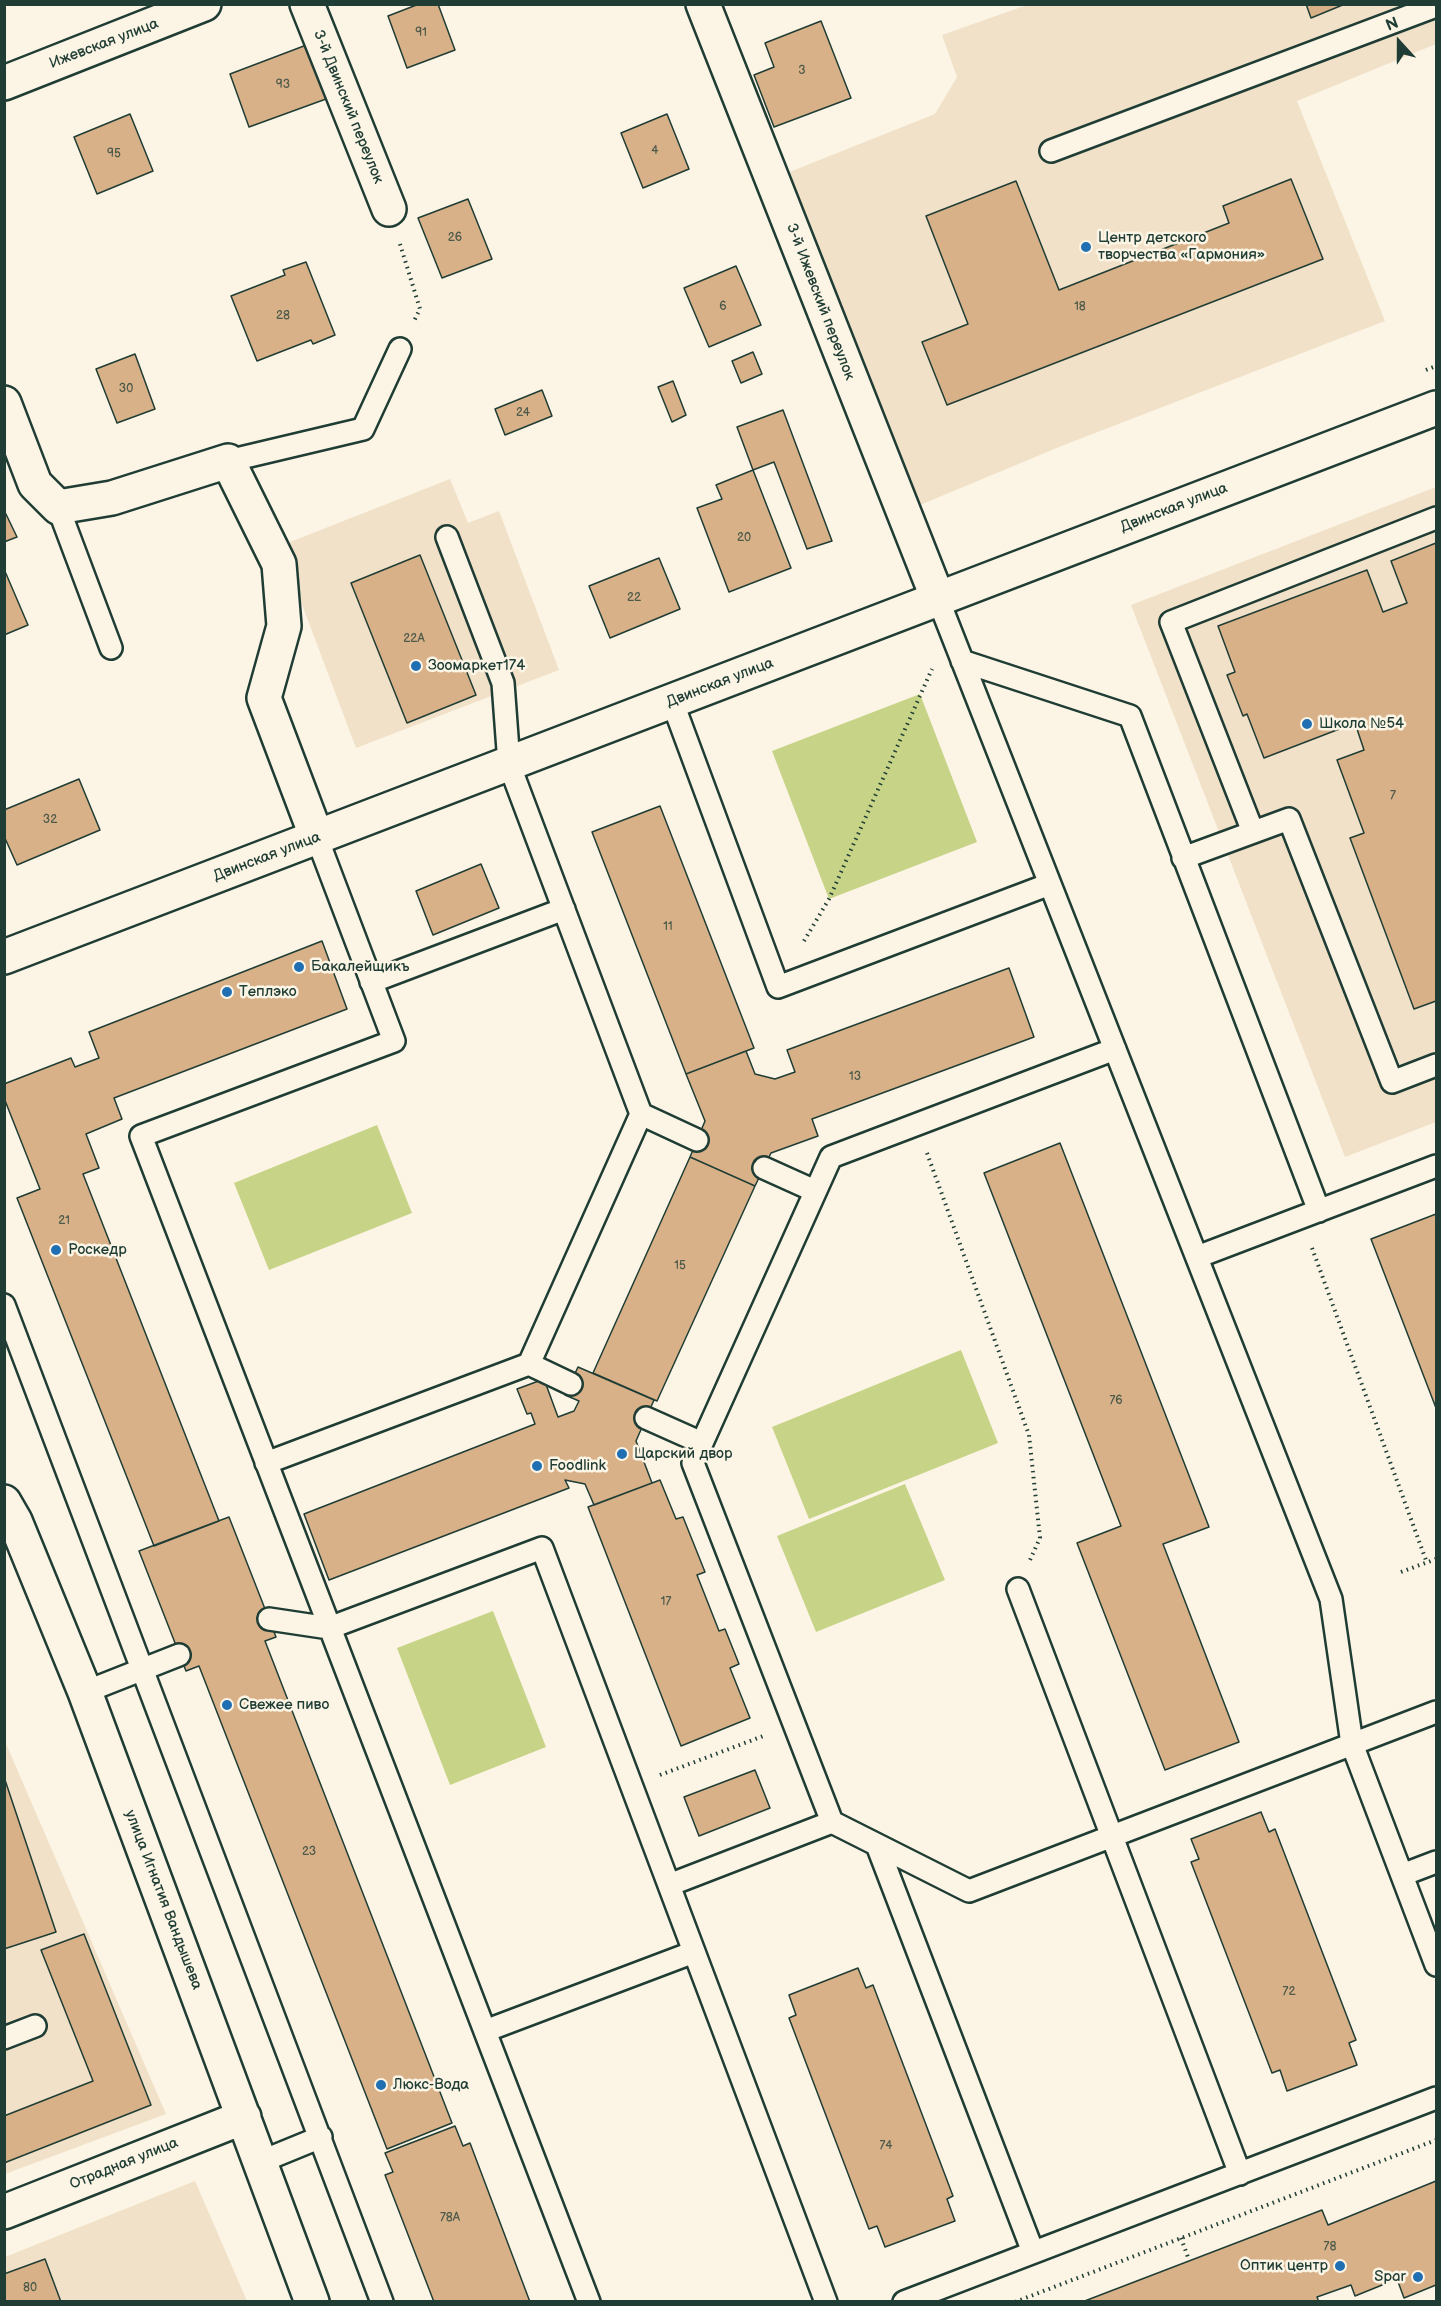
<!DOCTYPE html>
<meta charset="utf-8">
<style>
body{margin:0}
#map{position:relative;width:1441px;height:2306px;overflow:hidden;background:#fcf5e5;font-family:"Balsamiq Sans",sans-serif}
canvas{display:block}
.frame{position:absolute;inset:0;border:6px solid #1f3d34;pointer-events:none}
.north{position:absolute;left:1369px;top:12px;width:60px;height:60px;-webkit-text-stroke:4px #fcf5e5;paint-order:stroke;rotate:339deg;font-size:16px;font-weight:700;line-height:24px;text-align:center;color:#1f3d34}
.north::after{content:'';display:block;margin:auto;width:21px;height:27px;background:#1f3d34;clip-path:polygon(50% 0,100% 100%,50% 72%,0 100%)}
</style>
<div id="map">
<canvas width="1441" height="2306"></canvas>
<div class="frame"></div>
<div class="north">N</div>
</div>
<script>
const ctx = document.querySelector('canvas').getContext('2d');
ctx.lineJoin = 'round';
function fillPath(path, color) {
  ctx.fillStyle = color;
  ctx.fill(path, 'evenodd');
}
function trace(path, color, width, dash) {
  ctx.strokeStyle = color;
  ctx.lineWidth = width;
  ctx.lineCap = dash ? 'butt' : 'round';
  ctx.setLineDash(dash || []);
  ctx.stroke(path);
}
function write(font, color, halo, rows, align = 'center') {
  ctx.font = font + ' "Balsamiq Sans",sans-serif';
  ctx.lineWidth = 5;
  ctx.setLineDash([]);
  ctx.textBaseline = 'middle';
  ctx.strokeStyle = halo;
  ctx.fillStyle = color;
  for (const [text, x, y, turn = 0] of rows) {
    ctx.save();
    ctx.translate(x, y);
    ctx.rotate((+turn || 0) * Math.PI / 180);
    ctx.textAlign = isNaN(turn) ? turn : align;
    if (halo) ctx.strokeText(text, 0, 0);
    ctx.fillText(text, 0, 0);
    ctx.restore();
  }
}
fillPath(new Path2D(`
 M1431,4L1436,19V44L1297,101L1385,321L1064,445L920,505L787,173L935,114L957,77L942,35L1027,5Z
 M450,479L468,523L499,511L559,670L356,748L280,546Z
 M1436,487V1122L1345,1157L1131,605Z
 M4,1739L166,2114L5,2174H4Z
 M195,2181L247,2301L5,2302V2257Z`), '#f1e1c9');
fillPath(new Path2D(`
 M920,694L977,842L829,899L772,751Z
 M377,1125L412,1213L269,1270L234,1183Z
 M961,1350L998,1443L809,1519L772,1427Z
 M905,1484L945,1580L816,1632L777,1536Z
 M493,1611L546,1747L450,1785L397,1648Z`), '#c7d487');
const building = new Path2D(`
 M419,4H438L455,50L407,68L388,16Z
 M1306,4H1345L1311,18Z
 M821,21L851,98L774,127L754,75L774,67L765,43Z
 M317,41L337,95L249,127L230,74Z
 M130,114L153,171L97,194L74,137Z
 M667,114L689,169L643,188L621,133Z
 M1291,179L1323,259L947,405L922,342L968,324L926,216L1016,181L1059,290L1229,223L1223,206Z
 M468,199L492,259L442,278L418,218Z
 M306,262L335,335L313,344L311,340L257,361L231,296L285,275L283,270Z
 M736,266L761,325L709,347L684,288Z
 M753,352L762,374L741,383L732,361Z
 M135,354L155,409L117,423L96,369Z
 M673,381L686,415L672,422L658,387Z
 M542,390L552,416L505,435L495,409Z
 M783,410L832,541L807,549L774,462L753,470L737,427Z
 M753,470L791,568L729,592L697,508L722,499L716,485Z
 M4,510L17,537L4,542Z
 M1436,543V1001L1414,1009L1350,838L1364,833L1337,760L1364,750L1355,723L1264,758L1247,714L1243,716L1227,675L1235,672L1218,626L1367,570L1383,612L1407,603L1391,561Z
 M420,555L476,695L407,723L351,583Z
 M659,558L680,609L610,638L589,586Z
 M4,569L28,625L4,635Z
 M79,779L100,830L17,865L4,836V810Z
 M660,806L754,1048L686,1074L592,832Z
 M481,864L499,908L433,935L416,891Z
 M322,941L347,1009L114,1098L122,1119L86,1134L99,1168L83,1174L219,1521L154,1546L17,1198L40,1189L4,1098V1084L71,1058L75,1067L99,1058L89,1032Z
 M1009,968L1034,1037L812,1119L818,1136L771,1153L755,1186L690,1157L705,1121L686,1074L746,1051L755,1074L775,1079L795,1072L787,1050Z
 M1060,1143L1209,1527L1163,1544L1239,1742L1165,1770L1077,1543L1121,1526L984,1173Z
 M690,1157L755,1186L657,1401L593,1373Z
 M1436,1214V1408L1371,1239Z
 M578,1367L654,1400L636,1441L652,1483L594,1505L585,1484L565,1480L569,1488L329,1580L304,1514L535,1424L531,1413L527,1414L517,1389L544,1379L558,1417L574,1411L579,1401L565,1395Z
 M660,1480L676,1519L683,1517L705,1572L697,1575L719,1631L725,1629L739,1664L730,1668L750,1718L681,1746L588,1507Z
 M229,1517L276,1637L265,1641L452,2123L387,2149L199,1666L186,1671L139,1551Z
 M755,1770L770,1808L699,1836L684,1797Z
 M4,1777L56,1932L4,1949Z
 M1261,1812L1269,1832L1275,1829L1356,2040L1349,2043L1357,2065L1287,2091L1280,2070L1272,2073L1191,1862L1199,1859L1191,1839Z
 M84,1934L151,2105L4,2163V2116L93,2081L41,1950Z
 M858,1968L866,1988L873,1985L953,2196L947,2199L955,2221L885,2247L877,2226L869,2229L789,2018L796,2015L789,1995Z
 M455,2126L463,2146L470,2143L530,2302H434L385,2175L393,2172L385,2153Z
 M1436,2181V2285L1404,2298L1397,2279L1355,2296L1351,2285L1317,2297L1319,2302H1082L1322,2210L1328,2225Z
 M45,2259L61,2302H4V2274Z`);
fillPath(building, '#d8b189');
trace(building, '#1f3d34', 1.5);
const service = new Path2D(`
 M1051,151L1436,6
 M228,461L363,429L400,349
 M58,507L111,648
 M938,599L1331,1599L1352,1744L1436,1965
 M962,661L1130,716L1319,1211
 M672,701L778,987L1050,884
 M1253,832L1171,622L1436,518
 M317,838L394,1041L141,1136L589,2302
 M1183,858L1289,819L1392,1082L1436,1065
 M371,982L564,909
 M641,1114L697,1140
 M764,1168L815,1191
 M1197,1257L1436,1166
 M4,1305L382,2302
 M529,1364L571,1384
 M646,1418L702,1443
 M266,1463L529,1364L641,1114L509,764L503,683L447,537
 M1018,1589L1240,2174
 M269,1619L329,1628L542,1548L826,2302
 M85,1692L179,1655
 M832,1822L693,1463L831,1157L1115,1049
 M877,1845L1033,2252
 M1402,1875L1436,1862
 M669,1885L832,1822L969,1891L1436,1712
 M485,2031L694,1952
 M4,2038L35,2026
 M260,2162L321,2137
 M904,2302L1436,2098`);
const minor = new Path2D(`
 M307,4L389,209
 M703,4L938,599
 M4,83L204,4
 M4,403L35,484L58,507L112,498L228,461L279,564L284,626L264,698L317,838
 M4,1502L15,1521L85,1692L312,2302
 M4,2212L244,2117`);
const tertiary = new Path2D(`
 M4,957L1436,408`);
trace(service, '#1f3d34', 26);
trace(minor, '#1f3d34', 38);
trace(tertiary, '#1f3d34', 38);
trace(new Path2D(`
 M400,244L420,309L414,321
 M1426,370L1436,366
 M804,941L829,899L932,669
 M927,1153L1029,1435L1040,1538L1030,1560
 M1312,1248L1427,1563
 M1401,1572L1436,1559
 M660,1775L766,1735
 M1181,2238L1189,2260
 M1015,2302L1436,2140`), '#1f3d34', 4, [1.5, 4.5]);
trace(service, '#fcf5e5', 21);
trace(minor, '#fcf5e5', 33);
trace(tertiary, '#fcf5e5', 33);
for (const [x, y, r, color] of [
 [1086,247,6,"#1f6fb2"],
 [416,666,6,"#1f6fb2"],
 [1307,724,6,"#1f6fb2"],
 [299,967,6,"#1f6fb2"],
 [227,992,6,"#1f6fb2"],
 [56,1250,6,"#1f6fb2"],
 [622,1454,6,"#1f6fb2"],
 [537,1466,6,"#1f6fb2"],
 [227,1705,6,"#1f6fb2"],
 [381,2085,6,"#1f6fb2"],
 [1340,2266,6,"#1f6fb2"],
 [1418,2277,6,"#1f6fb2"]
]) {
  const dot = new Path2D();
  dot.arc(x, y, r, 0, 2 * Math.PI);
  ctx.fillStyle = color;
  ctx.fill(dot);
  trace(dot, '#fcf5e5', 2);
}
write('12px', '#4d5a49', null, [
 ["91",421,33],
 ["3",802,71],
 ["93",283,85],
 ["4",655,151],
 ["95",114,154],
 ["26",455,238],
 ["6",723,307],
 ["18",1080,307],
 ["28",283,316],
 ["30",126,389],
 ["24",523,413],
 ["20",744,538],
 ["22",634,598],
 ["22А",414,639],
 ["7",1393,796],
 ["32",50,820],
 ["11",668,927],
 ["13",855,1077],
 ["21",64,1221],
 ["15",680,1266],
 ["76",1116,1401],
 ["17",666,1602],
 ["23",309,1852],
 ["72",1289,1992],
 ["74",886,2146],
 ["78А",450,2218],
 ["78",1330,2247],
 ["80",30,2288]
]);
write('15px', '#1f3d34', '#fcf5e5', [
 ["Ижевская улица",104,44,-21],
 ["3-й Двинский переулок",348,107,68],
 ["3-й Ижевский переулок",820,302,69],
 ["Двинская улица",1174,508,-21],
 ["Двинская улица",720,683,-21],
 ["Двинская улица",267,857,-21],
 ["улица Игнатия Вандышева",163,1900,69],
 ["Отрадная улица",124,2164,-22]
]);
write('15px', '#1f3d34', '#fcf5e5', [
 ["Центр детского",1098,238],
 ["творчества «Гармония»",1098,255],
 ["Зоомаркет174",428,666],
 ["Школа №54",1319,724],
 ["Бакалейщикъ",311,967],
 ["Теплэко",239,992],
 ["Роскедр",68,1250],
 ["Царский двор",634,1454],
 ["Foodlink",549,1466],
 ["Свежее пиво",239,1705],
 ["Люкс-Вода",393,2085],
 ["Оптик центр",1328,2266,"right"],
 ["Spar",1406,2277,"right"]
], 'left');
</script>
